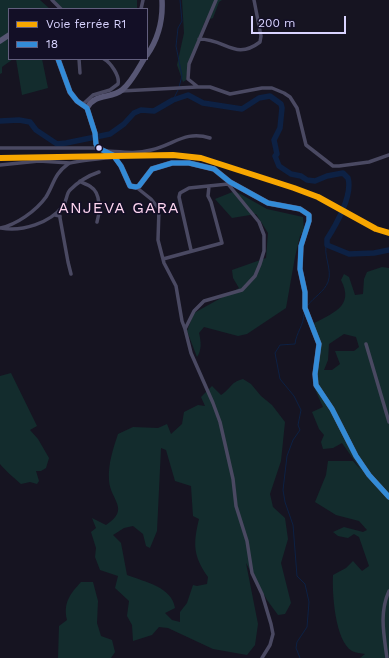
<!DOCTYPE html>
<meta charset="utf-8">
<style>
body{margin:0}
#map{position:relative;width:389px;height:658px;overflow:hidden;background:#161421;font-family:"Work Sans",sans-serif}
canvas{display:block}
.legend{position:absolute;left:8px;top:8px;width:140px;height:52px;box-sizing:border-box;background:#130f26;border:1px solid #625e7d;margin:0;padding:5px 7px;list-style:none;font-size:12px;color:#d9d4ff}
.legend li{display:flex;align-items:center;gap:8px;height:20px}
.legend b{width:20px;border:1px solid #625e7d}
.scale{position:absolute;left:251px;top:16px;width:95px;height:18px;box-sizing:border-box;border:2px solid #d9d4ff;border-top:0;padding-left:5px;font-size:12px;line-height:14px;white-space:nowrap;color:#d9d4ff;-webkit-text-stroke:3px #130f26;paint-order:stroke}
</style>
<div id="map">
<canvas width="389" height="658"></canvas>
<ul class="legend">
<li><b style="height:5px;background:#f7a600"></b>Voie ferrée R1</li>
<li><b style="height:5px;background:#338bd7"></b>18</li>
</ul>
<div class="scale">200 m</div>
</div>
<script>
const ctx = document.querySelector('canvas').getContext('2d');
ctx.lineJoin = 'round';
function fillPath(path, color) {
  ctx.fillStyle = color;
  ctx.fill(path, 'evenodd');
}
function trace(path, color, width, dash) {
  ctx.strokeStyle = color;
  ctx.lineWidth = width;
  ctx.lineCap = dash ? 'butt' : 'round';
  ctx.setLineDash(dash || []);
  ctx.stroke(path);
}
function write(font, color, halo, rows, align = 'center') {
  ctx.font = font + ' "Work Sans",sans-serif';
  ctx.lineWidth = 3.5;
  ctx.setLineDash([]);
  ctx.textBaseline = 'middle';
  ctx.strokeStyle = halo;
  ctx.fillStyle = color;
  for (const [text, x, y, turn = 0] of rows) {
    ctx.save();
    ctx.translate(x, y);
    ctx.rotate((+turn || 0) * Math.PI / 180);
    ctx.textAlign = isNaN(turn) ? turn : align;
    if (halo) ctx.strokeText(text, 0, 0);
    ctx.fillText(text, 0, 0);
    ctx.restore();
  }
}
fillPath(new Path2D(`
 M0,0H40L50,9H9V59H13L2,67V73L0,74Z
 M54,0H137V9H63Z
 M182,0H222L219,2L213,18L205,21L188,66L186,80L183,82L177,65L184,33Z
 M16,59H42L48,88L22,95Z
 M235,191L267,209L303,217L304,230L300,236L295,257L286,308L247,334L238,336L204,327L199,333C201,341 202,350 197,357L187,331L194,313L239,288L233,278L232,270L266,258L268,233L256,214L232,218L215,199Z
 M382,267L389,268V658H360L365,654C361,653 356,653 352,651C335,641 332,593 333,575L346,568L353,561L362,571L369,566L359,537L354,534L348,538L338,536L333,532L344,527L363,532L367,530L359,521L336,515L315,502L326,475L328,461H353L361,470L342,443L333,448L323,449L321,442L324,435L319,429L312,412L323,407L313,385L319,350L311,325C332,313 355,307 341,280L344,274L349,277L355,295L363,294L364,279L367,272ZM344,334L356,337L359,347L354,351H335L340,364L332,370H324L328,360L329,344Z
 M11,373L37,426L30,430L38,439L49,458L46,468L41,471H36L39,481L37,484L30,482L21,484C15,479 5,470 0,464V376Z
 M243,379L251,384L261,396L272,405L285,422L281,461L270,494L273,507L285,518L288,539L281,563L291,603L285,614L278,615L267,600L246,563L258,624L255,645L247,655L213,649L168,628L159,627L152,635L133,641L132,625L127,616L129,601L115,588L118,576L100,570L95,557L96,548L91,532L96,528L92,518L106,525C131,509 110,500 109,480C108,464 113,449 118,434L133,427L158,428L167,424L171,434L182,424L184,412L198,405L205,406L201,397L212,386L221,395C232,388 229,383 243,379ZM161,448L166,450L175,481L191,486L193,516L199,519C193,544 193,556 208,577L207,584L197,586L193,585L187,603L180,612V622L172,620L165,613L175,608C172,587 145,582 127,575L121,543L113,535L124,528L133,526L143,534L146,546L150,548L157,531Z
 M81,582H93L98,601L97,623L101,636L112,640L115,652L111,658H58L59,626L67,620C63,603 70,594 81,582Z`), '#132c2d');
trace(new Path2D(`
 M179,87L182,76L176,46L178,28L182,21L180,0
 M173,100L178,90
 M308,305C314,297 324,292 328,282C333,269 322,255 327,242
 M300,658L296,648L297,642L307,627L309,602L305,584L297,576L293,525L285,502L283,490L287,456L293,440L300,430L298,425L301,410L294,396L280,379L275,353L280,345L295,344C296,333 304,325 304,314`), '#0d2144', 1);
trace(new Path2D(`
 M0,121L19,120L30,122L36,130L57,144L66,143L110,134L124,124L134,113L141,110L154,111L173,100L188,95L203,103L242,109L259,98L270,96L281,104L282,108L280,128L274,140L277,154L275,156L279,166L291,174L301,176L307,180L315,181L327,176L343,173L348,178C353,195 336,225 327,239V245L349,254L374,253L389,250`), '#0d2144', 5.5);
trace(new Path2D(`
 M52,0L61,9
 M216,0L189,64L188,79L198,87H210L230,94L262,88H272L284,93L290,97L297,108L306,145L333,166H339L369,162L389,155
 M141,9L143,0
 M199,39C226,39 235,61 260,42L261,36L254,0
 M79,59L80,73
 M121,91L197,87
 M82,105L93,95L110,90L118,84C120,76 111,63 104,59
 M0,148H98
 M107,151C123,152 136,154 151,150C174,145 185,130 210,138
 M0,165L39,161L70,163
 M80,181C83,184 88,184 91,187C101,193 100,212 97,222
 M230,182L228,184L259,222L264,235V251L260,264L255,276L242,290L204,301L194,311L185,329L191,353L213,403L220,422L233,479L236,506L247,541L252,573L262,594L271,624L273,634L270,645L262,658
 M136,187L151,199L159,209L158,240L164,263L176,286L182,321L185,329
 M55,215L60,216V218L68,262L71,274
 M0,228C16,225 36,211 46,197C54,184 54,174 68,164C72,161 107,158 114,157
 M1,228C22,232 50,223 63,206C67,201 66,194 70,190C79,181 87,176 99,172
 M191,250L179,197L180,193L189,188L228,184
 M163,259L222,243L211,202L208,196L209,186
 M366,344L389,422
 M387,658C384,635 379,613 389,591`), '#4a4962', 3.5);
trace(new Path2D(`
 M0,41L9,35
 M147,55C158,39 163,19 162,0
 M58,59L70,92L77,101L87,108L95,133L96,144L98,148L113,155L121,166L130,186L136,187L139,186L152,169L172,163H189L214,169L230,182L268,203L300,209L309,215V221L301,246L300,269L305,292V308L319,344L315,374L316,385L332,409L356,456L369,475L389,497
 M87,108C95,93 111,99 122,90C131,83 138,69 144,59`), '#575674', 5.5);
trace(new Path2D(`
 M58,59L70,92L77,101L87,108L95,133L96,144L98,148L113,155L121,166L130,186L136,187L139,186L152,169L172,163H189L214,169L230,182L268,203L300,209L309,215V221L301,246L300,269L305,292V308L319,344L315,374L316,385L332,409L356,456L369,475L389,497`), '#338bd7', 5);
trace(new Path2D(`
 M0,158L173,155L201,158L294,188L318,197L376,229L389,233`), '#f7a600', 6);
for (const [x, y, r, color] of [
 [99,148,3.5,"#d9d4ff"]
]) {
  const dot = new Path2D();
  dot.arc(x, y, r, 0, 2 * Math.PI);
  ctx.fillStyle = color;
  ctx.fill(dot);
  trace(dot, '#130f26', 1.5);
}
ctx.letterSpacing = '1px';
write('16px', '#ffd6f0', '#130f26', [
 ["ANJEVA GARA",119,208]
]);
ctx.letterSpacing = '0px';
</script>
